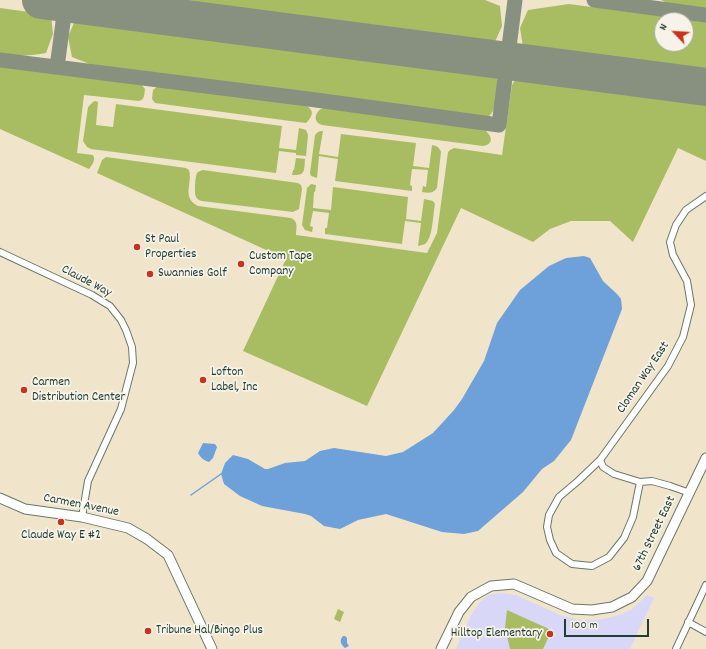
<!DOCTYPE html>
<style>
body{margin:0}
#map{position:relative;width:706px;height:649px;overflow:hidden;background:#f0e5cb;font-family:Dekko,sans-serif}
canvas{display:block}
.north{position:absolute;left:654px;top:12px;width:40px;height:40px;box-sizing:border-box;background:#f7f3e8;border:1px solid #a1aaa0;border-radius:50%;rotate:295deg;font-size:11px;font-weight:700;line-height:16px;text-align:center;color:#1f3d34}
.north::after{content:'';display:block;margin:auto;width:14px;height:18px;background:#c8321e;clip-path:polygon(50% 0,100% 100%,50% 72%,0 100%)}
.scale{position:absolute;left:564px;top:619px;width:85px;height:18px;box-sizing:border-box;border:2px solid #1f3d34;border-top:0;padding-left:5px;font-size:12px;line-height:14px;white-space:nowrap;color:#1f3d34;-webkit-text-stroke:3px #f7f3e8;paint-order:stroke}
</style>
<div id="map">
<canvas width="706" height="649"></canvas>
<div class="north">N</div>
<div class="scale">100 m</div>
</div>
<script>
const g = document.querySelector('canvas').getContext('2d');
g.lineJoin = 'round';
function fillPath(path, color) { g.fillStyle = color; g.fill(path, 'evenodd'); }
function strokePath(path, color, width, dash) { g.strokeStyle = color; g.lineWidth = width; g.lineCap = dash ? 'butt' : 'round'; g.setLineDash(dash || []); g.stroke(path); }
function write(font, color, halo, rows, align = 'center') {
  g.font = font + ' Dekko,sans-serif'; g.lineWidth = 3.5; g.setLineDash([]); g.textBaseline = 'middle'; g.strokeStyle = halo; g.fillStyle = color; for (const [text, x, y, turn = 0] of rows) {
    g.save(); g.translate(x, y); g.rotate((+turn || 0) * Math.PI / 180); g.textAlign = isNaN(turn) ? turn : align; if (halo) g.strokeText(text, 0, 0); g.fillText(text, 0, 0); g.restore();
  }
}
fillPath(new Path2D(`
 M500,593L516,595L562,616L580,620H598L616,616L631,610L647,595L654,598L630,649H456L471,615L480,602L488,595Z`), '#d8d7f8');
fillPath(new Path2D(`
 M146,0H485L500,6L502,26L494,44L492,45Z
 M661,0H706V8L667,3Z
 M569,4L706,22V73L526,50L523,47L520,28L528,10ZM662,20H686V44H662Z
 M0,8L51,15L53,34L46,53C29,56 16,57 0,54Z
 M76,18L485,71C489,72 494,74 496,77C500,83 496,109 491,114C489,117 486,117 483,118L97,67L72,57L68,37Z
 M0,66L141,84L145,89C144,95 145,99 139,101L84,95L77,153L93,155C96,160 92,165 89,169L0,129Z
 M527,76L706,100V161L678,148L633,242L610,221H571L550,229L533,242L461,208L367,406L243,351L286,259L97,173L102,160L106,157L186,168L189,170C193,184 181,197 198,206L291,218C299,222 296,228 296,235L427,253L437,233L448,152L450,150L454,148L502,155L512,85C516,77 519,78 527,76Z
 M158,86L307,106C315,111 312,117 306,123L298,122L155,103L152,99L153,90Z
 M95,101L98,102L96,125L113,127L116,104L282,126L279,148L296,150L299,128L306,130L308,135L306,156L296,155V153L279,151L276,173L91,149L87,147L83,141L88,107L93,102Z
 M323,108L480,128C490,131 497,144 483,146L322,125C312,122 315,111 323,108Z
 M321,131H323L319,154L338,157L341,134L416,143L413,166L429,168L432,145C437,146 439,147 441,152L437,188C433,194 428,193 422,192L423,186L426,187L428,170L412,169L410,185L412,186V191L335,181L338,159L319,156L317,178L311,176L310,173L315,135L318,132Z
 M296,158L305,159C304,170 306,176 292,175L293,170H294Z
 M203,170L298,183L301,185L302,189L299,209L293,212L202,201C199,200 198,200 196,197C194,193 195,177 197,173C199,171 200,171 203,170Z
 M311,184L316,185L315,192H314L313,208L331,210L333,187L408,197L406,219L421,221L424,199L433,201L435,204C433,214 433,234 427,242C425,245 421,245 418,246L421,223L405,221L402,244L325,234V228H327L329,213L313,211L310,226L313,227L312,232L305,230L302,225L307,188Z
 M338,609L344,612L340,622L334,619Z
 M507,610L549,629L550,634L543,649H510L505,628Z`), '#a8bd62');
fillPath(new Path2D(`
 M584,256L590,258L603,281L617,294L621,299L622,309L571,440L554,461L542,469L523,492L478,531L464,534L442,532L386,514L358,520L340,529L324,526L311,516L305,514L262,506L240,496L224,484L221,474L225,463L233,455L248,459L265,469H268L285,463L305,461L320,451L334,448L386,456L403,452L433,433L454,410L462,399L484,361L497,323L520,290L549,266L566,258Z
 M203,443L215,444L217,447L213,458L209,462C203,460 201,458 198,453Z
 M343,636H345L347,638V643L349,646L345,648C342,645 340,643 341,639Z`), '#6ea0d9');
strokePath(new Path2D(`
 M191,495L221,474`), '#6ea0d9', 1.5);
strokePath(new Path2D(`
 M594,0L706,15
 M0,60L316,100L499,125L515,0
 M57,67L66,0`), '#889180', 15);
strokePath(new Path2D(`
 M41,0L706,87`), '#889180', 38);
const street = new Path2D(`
 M0,252L92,295L110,306L121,320L126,330L132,347L133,363L121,409L88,481L82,517
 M600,460L603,467L614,474L640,482L652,481L670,486L690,493
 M640,482L633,517L624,538L609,557L592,566L572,564L556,553L550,540L547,527L549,515L559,497L578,481L600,460L668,366L683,337L691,305L687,281L673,255L670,242L676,225L686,210L706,196
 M688,622L706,632
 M676,649L706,585`);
const secondary = new Path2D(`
 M0,498L25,509L82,517L128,528L147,539L168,555L212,649
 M441,649L459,612L471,597L491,586L514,584L572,609L592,610L612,607L632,597L647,581L706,458`);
strokePath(street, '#687869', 8);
strokePath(secondary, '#687869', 11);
strokePath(street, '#fff', 6);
strokePath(secondary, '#fff', 9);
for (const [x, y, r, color] of [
 [137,247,4,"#c8321e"],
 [241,264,4,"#c8321e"],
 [150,274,4,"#c8321e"],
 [203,380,4,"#c8321e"],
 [24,390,4,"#c8321e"],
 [61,522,4,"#c8321e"],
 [148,631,4,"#c8321e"],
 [550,634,4,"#c8321e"]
]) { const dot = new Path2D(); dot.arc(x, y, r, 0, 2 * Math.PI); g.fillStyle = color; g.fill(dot); strokePath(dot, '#f7f3e8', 1.5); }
write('13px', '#1f3d34', '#f7f3e8', [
 ["St Paul",145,240],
 ["Properties",145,255],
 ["Custom Tape",249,257],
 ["Company",249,272],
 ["Swannies Golf",158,274],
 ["Lofton",211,373],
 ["Label, Inc",211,388],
 ["Carmen",32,383],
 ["Distribution Center",32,398],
 ["Claude Way E #2",61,536,"center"],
 ["Tribune Hal/Bingo Plus",156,631],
 ["Hilltop Elementary",542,634,"right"]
], 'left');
write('13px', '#1f3d34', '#f7f3e8', [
 ["Claude Way",86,282,28],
 ["Cloman Way East",644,378,-56],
 ["Carmen Avenue",81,506,11],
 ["67th Street East",655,534,-64]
]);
</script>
